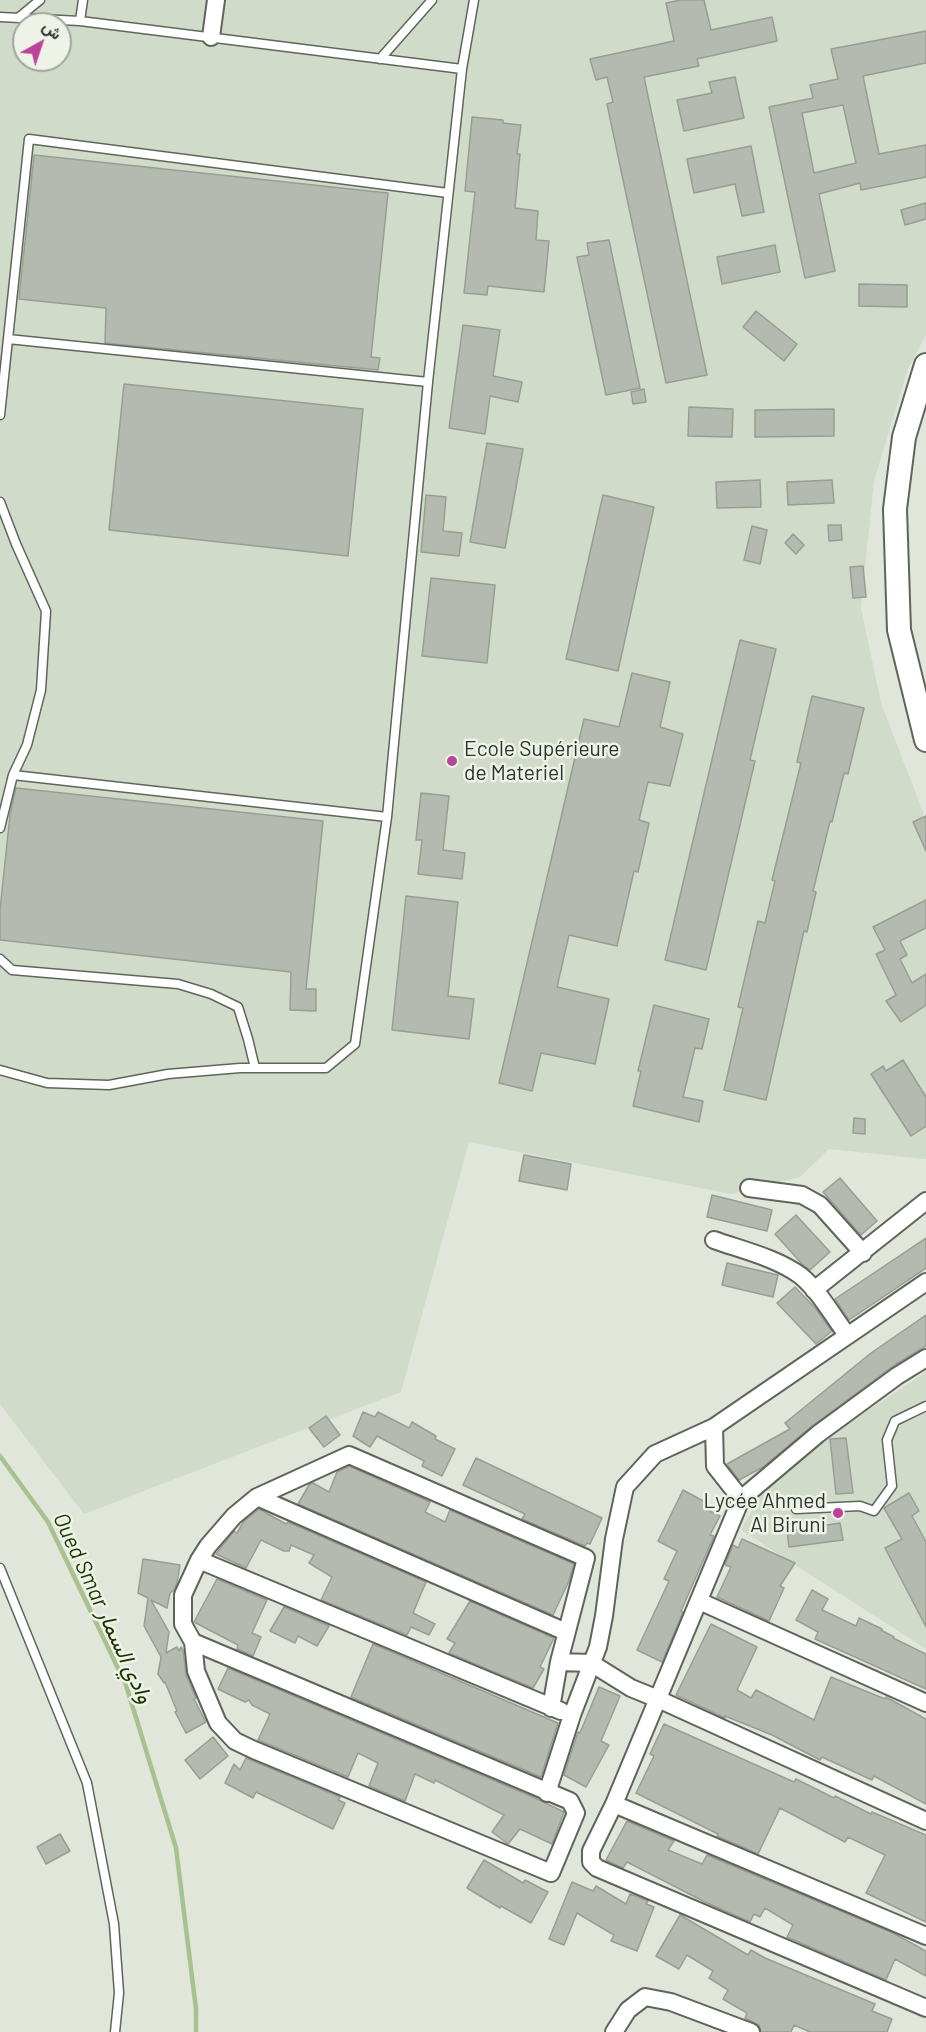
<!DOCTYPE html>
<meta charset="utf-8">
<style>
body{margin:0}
#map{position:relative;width:926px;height:2032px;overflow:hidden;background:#e0e6da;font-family:Barlow,Vazirmatn,sans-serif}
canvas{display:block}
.north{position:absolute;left:12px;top:12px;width:60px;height:60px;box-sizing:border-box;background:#edf3e7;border:2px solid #a1a69d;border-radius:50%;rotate:40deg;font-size:16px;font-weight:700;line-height:24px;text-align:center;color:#30322e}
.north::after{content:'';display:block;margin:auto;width:21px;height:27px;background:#ba449a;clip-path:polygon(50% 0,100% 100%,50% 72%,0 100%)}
</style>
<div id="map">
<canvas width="926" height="2032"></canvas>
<div class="north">ش</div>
</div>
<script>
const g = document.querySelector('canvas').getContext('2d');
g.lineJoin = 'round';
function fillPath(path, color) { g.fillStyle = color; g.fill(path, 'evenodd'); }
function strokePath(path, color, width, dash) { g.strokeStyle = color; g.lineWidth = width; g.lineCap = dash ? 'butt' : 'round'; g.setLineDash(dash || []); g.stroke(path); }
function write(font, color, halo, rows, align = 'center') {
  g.font = font + ' Barlow,Vazirmatn,sans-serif'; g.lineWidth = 5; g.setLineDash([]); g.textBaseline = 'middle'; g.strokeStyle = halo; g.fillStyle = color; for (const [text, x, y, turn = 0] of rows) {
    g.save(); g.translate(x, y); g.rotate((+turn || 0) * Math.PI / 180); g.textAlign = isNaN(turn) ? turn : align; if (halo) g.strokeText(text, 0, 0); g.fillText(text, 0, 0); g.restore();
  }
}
fillPath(new Path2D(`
 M0,0H926V335L908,369L874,481L861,608L881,703L926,820V1159L829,1149L800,1177L731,1194L469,1142L401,1392L84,1514L0,1404ZM24,24H60V60H24Z
 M926,1372V1649L741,1530L760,1496L816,1445Z`), '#d1dbc9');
strokePath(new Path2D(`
 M0,1456L48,1522L126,1685L176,1848L196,2009V2032`), '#a7c18f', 4.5);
const building = new Path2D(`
 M681,0H704L711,30L772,17L777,41L697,59L699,66L644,77L707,375L666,383L607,104L613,102L607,77L596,80L590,59L674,41L666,3Z
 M926,31V63L863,76L879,154L926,145V177L861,190L860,183L819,194L835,271L805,278L769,107L813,98L810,85L838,79L831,49ZM843,105L856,163L814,173L802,113Z
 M735,77L744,118L684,131L677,100L712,93L709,82Z
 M472,117L503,120V123L521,125L517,154H520L515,208L538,211L536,240L549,241L544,292L488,286L487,295L464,293L475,192L465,191Z
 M751,146L764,212L742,216L735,184L694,193L687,159Z
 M34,155L388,193L371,357L380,358L378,370L105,343L106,308L19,299Z
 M926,203V219L905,225L901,210Z
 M609,240L640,388L606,395L577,257L589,255L587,243Z
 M775,245L780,272L722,284L717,257Z
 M859,284L907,285V307L859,306Z
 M756,311L797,344L784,361L743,327Z
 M463,325L500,330L493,376L522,382L518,402L490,396L485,434L449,428Z
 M124,384L363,409L348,556L109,530Z
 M644,389L646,402L633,404L631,392Z
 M689,407L733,409L732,437L688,436Z
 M834,409V436L755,437V410Z
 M487,443L523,449L505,548L470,542Z
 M760,480L761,507L717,508L716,482Z
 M832,480L834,503L788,505L787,482Z
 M426,495L446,497L443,531L462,533L459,556L421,552Z
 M603,495L654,507L618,671L566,659Z
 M828,525H841L842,540L829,541Z
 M752,526L767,530L760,564L744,560Z
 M793,534L804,545L796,554L785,543Z
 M863,566L866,597L853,598L850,567Z
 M431,578L495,585L487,663L422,656Z
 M740,640L776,649L750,760L755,761L706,970L665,960Z
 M632,673L670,682L660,727L683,734L670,786L648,782L639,820L649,823L638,872L634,871L617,946L569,935L557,987L609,999L595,1064L541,1053L532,1091L499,1083L584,719L619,727Z
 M812,696L864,708L848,774L844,773L832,822L830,821L813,891L816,892L807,932L804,931L766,1100L724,1090L743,1008L738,1007L758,921L765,923L775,881L772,880L801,763L797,762Z
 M16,788L323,821L306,989H316V1011L290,1010L291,972L0,940V910L10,815Z
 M421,793L449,796L443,850L465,853L462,879L418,874L422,840H416Z
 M926,816V851L913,822Z
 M406,896L458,902L448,996L474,999L469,1039L392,1030Z
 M926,900V928L900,941L907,955L900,959L912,983L926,974V1005L901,1022L886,1001L896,995L876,954L885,950L873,927Z
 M654,1005L709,1019L702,1049L695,1048L683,1097L703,1101L699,1122L633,1106L641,1071H638Z
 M903,1060L926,1097V1126L911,1136L871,1074L883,1066L886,1071Z
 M854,1118L865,1119V1134L853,1133Z
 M524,1155L571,1164L567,1190L519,1181Z
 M840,1178L877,1221L861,1235L823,1192Z
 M712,1195L772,1210L767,1231L707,1217Z
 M796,1215L830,1252L810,1270L802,1264L775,1234Z
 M926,1238V1268L849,1320L835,1299Z
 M727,1263L778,1275L773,1297L722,1285Z
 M795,1287L816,1309L832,1331L816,1344L777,1303Z
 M926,1315V1346L896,1364L812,1426L763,1467L739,1480L727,1464L790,1429L785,1423L871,1353Z
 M363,1412L375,1417L378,1412L409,1428L412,1422L436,1436L435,1439L455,1449L442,1476L422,1466L424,1461L377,1436L370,1447L353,1436Z
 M326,1416L340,1435L324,1447L309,1428Z
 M846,1438L853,1493L836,1494L830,1439Z
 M476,1458L602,1518L590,1544L587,1543L585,1546L522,1519L525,1514L463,1485Z
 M349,1466L430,1502L425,1512L445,1522L450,1510L574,1564L569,1581L553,1615L298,1504L309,1485L313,1483L329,1492L337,1472Z
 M683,1490L709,1504L706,1509L720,1516L710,1535L714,1536L681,1611L683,1612L662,1662L637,1650L669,1581L664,1579L677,1551L658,1541Z
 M909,1493L919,1511L912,1516L926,1542V1627L885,1548L902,1539L884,1508Z
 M259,1509L286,1524L288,1522L426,1582L413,1613L435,1624L429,1635L411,1627L407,1635L321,1600L332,1577L309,1563L314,1555L291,1545L289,1551H284L261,1540L246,1568L216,1554L234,1531L237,1533L244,1521Z
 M840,1523L843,1540L789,1547L787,1531Z
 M742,1539L795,1563L780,1586L784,1588L769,1621L717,1597L731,1567L725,1565L733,1545L738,1548Z
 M143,1559L180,1565L177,1583L173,1591L170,1593L167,1608L151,1600L169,1632L166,1653L177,1647L179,1651L181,1647L183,1650L186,1675L196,1698L194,1699L206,1722L186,1733L175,1712L177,1711L165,1682L164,1683L158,1674L161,1657L144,1626L148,1598L138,1593Z
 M217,1579L267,1600L252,1633L261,1637L253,1656L237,1649L238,1645L194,1622Z
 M812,1590L828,1599L822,1610L856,1626L859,1618L882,1629L881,1630L894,1637L893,1638L926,1654V1689L815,1639L818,1632L796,1620Z
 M470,1601L554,1638L540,1667L544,1669L533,1688L449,1653L455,1643L447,1639Z
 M284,1607L329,1626L317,1646L298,1636L295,1643L270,1631Z
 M711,1624L757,1647L737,1690L751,1698L756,1690L814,1720L831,1677L885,1699L886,1697L926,1719V1804L874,1776L872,1780L822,1757L820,1760L772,1735L725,1716V1718L676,1695Z
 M373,1644L558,1723L541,1777L351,1697Z
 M228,1668L533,1797L564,1812L552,1844L520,1829L508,1844L492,1832L504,1815L435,1780L434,1783L415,1774L405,1801L369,1786L378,1763L358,1753L348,1777L258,1740L270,1714L252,1705L249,1700L245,1702L218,1689Z
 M599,1687L620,1696L601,1741L609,1745L586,1787L564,1775L578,1732L580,1733Z
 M664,1724L794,1782L796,1779L834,1798L835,1796L871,1814L872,1812L926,1835V1922L866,1893L885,1855L848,1837L845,1842L780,1808L758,1854L717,1836L718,1834L636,1793L654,1756L650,1754Z
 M213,1737L228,1756L200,1779L185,1760Z
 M246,1758L340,1797L338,1800L345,1803L333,1829L256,1792L253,1798L225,1783L234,1764L240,1770Z
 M627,1821L674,1841L668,1850L702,1864L707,1855L893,1933L926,1951V1976L895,1959L886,1980L787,1937L793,1925L765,1908L760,1917L754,1914L750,1922L705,1902L627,1862L623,1868L606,1860Z
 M60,1834L70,1851L46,1864L37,1847Z
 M484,1860L523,1883L525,1880L548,1892L531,1923L501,1906L500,1908L467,1888Z
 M572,1882L593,1891L596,1886L626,1904L630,1894L648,1901L646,1904L654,1907L637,1951L611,1941L614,1935L577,1913L564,1945L549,1939Z
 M680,1915L748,1955L751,1950L765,1958L875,2004L872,2011L892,2019L887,2032H810L794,2025L791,2032H761L759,2025L745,2018L747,2013L723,1999L728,1990L709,1978L713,1971L687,1955L679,1969L656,1956Z`);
fillPath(building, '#b4baaf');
strokePath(building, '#989e93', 1.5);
const lane = new Path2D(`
 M0,17L80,21L462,69
 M18,18L40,0
 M80,21L83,0
 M380,59L432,0
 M8,339L428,382
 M0,415L29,139L448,193
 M0,502L16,544L46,611L41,690L27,745L13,775L0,828
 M13,775L387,817
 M0,959L12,970L178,984L211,994L238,1007L248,1039L255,1068
 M0,1070L47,1083L109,1085L168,1074L240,1068H326L355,1044L387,817L428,382L462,69L474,0
 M796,1509L860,1506L874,1511L892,1486L887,1440L895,1421L926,1406
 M0,1568L87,1783L114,1924L119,1993L115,2032`);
const street = new Path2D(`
 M211,37L216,0
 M749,1188L802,1195L820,1205L863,1253
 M714,1240C742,1250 777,1258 801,1276C819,1291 833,1316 847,1335
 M814,1290L926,1201
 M926,1358L897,1376L818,1434L741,1499L614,1804L591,1851V1862L597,1868L926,2008
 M257,1497L566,1632
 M741,1499L715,1466L714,1427L926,1282
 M199,1560L561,1711
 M699,1601L926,1703
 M193,1642L570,1801L576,1813L551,1873L254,1750L235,1741L218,1723L196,1671L193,1642L183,1624V1595L199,1560L208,1546L234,1516L257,1497L349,1455L586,1558L559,1662L551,1708
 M559,1662L591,1663L631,1688L658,1699L926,1821
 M547,1793L572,1715L598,1647L604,1616L614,1539L625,1487L655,1454L714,1427
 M614,1804L926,1936
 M614,2032L628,2010L645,1997L671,2002L751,2032`);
const secondary = new Path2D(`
 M926,365L904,437L895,509L899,630L926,740`);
strokePath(lane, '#60655c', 11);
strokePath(street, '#60655c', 20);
strokePath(secondary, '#60655c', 26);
strokePath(lane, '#fff', 8);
strokePath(street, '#fff', 16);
strokePath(secondary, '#fff', 22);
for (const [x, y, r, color] of [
 [452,761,6,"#ba449a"],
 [838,1513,6,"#ba449a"]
]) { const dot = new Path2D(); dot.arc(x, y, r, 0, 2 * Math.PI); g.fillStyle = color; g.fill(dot); strokePath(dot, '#edf3e7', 2); }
write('21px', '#30322e', '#edf3e7', [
 ["Ecole Supérieure",464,749],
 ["de Materiel",464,773],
 ["Lycée Ahmed",826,1501,"right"],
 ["Al Biruni",826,1525,"right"]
], 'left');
write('italic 22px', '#1e3400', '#edf3e7', [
 ["Oued Smar وادي السمار",103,1608,65]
]);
</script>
